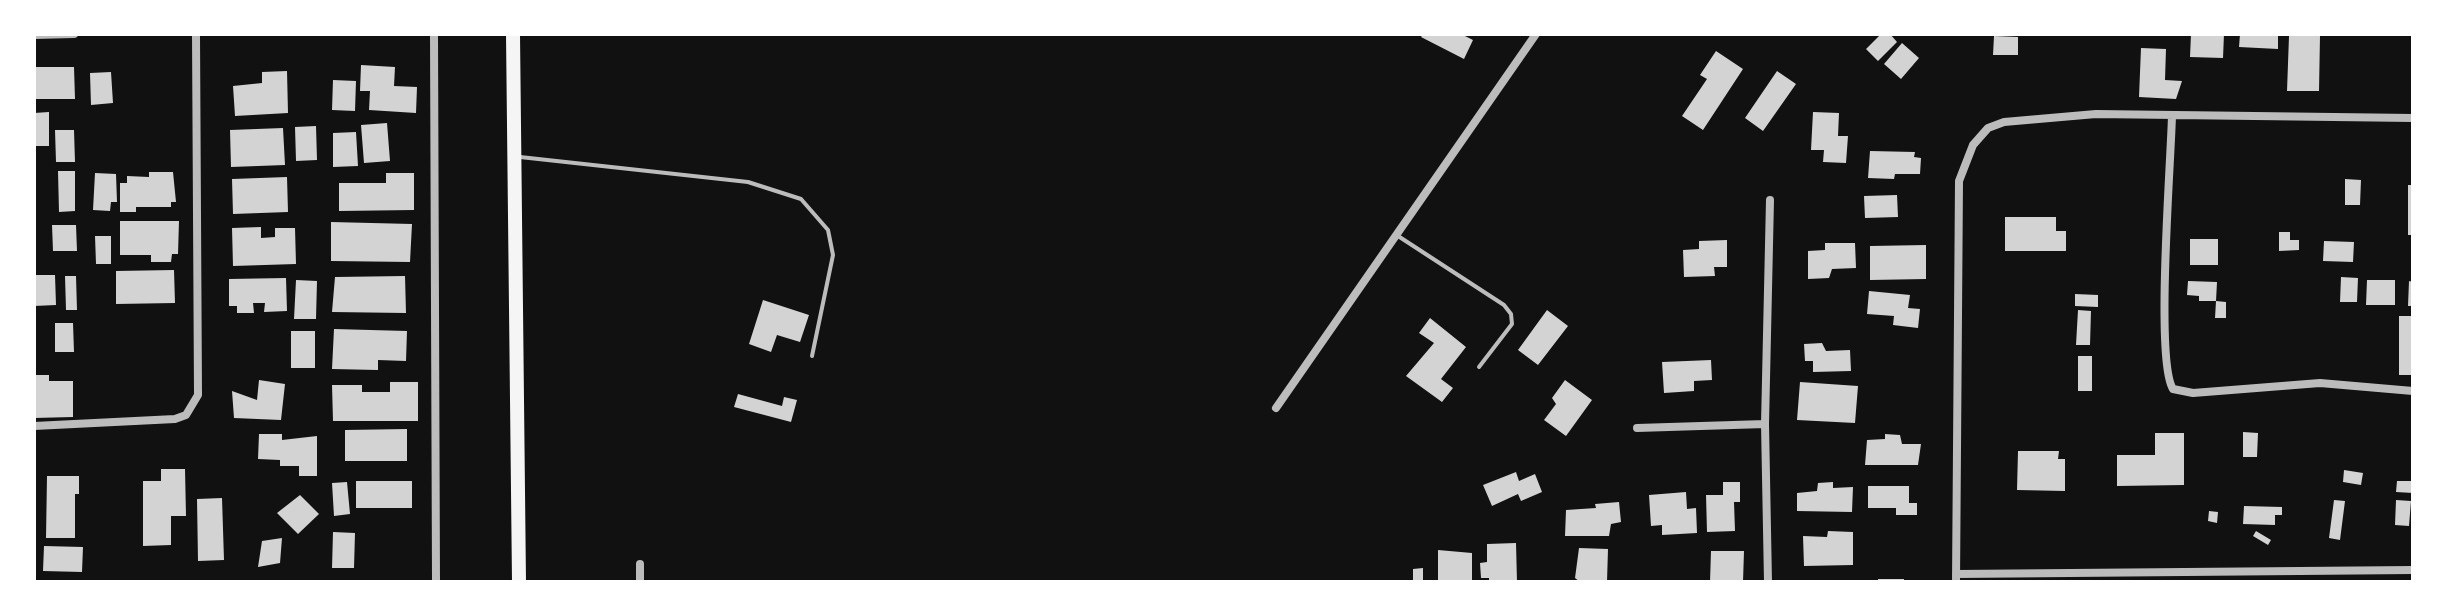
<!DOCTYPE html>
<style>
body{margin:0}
#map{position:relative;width:2447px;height:616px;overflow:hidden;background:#111;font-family:"Source Sans 3",sans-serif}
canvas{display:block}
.frame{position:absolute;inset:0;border:36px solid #fff;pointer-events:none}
</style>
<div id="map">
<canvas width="2447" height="616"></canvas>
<div class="frame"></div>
</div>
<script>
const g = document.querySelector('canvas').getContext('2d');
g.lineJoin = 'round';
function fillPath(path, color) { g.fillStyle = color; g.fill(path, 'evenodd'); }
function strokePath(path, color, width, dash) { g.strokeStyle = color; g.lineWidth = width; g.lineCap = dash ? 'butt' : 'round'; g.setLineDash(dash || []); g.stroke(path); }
fillPath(new Path2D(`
 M1423,34H1461L1473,40L1464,59L1421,37Z
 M1881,34H1890L1897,42L1878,61L1866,49Z
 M2191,34H2224L2223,58L2190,57Z
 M2240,34H2278V49L2239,47Z
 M1994,36L2018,37V55H1993Z
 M2289,36H2320L2319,91H2287Z
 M1902,43L1919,58L1901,79L1884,64Z
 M2141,48L2166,49L2165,80L2182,81L2176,99L2139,97Z
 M1716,51L1743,69L1703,130L1682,116L1707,79L1700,75Z
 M361,65L395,67L394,86L417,87L416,113L369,110L370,91H360Z
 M34,67H74L75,99H34Z
 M287,71L288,113L235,116L233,86L262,83V72Z
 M1777,71L1796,84L1763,131L1745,118Z
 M111,72L113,103L91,105L90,73Z
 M333,80L356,81L355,111L332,110Z
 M49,112V146H34V113Z
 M1813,112L1839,113L1838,136H1848L1846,163L1823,162L1824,150H1811Z
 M387,123L390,161L364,163L361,125Z
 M316,126L317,160L296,161L295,127Z
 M283,128L285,165L231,167L230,130Z
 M55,130H74L75,162H56Z
 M356,132L358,166L333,167V133Z
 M1870,151L1915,152L1914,157L1921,158L1920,174H1895L1894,179L1868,178Z
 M58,171H75V211L59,212Z
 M149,172H173L176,202H171V207H136V212H120V183H127V176L149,177Z
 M95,173L116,174L117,202H111L110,211L93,210Z
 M386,173H414V210L339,211V183H386Z
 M287,177L288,212L233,214L232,179Z
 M2345,179L2361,180L2360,205H2345Z
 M2408,185H2413V235H2408Z
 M1897,195L1898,217L1865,218L1864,196Z
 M2005,217H2056V231H2066V251H2005Z
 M120,221H179L178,254H172L171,262H151V255H120Z
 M331,222L412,224L410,262L331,261Z
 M52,225H76L77,251H53Z
 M261,227V238L275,237V228H295L296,264L233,266L232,228Z
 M2279,232H2290V240H2299V250L2279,251Z
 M95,236H111V264H96Z
 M2190,239H2218V265H2190Z
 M1727,240V267H1714L1715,276L1684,277L1683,250L1699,249V241Z
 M2324,241L2354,242L2353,262L2323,261Z
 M1825,243H1855L1856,268L1832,269L1829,278L1808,279V251L1825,250Z
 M1926,245V279L1870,280V246Z
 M174,270L175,303L116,304V271Z
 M34,275H55L56,305L34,306Z
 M65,276H76L77,310H66Z
 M405,276L406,313L332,312L335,277Z
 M2341,277L2358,278L2357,302H2340Z
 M286,278L287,311L264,312L265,303H253L254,313H237V306H229V279Z
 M296,280L317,281L316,319H294Z
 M2367,280H2395V305H2366Z
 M2188,281L2217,282L2216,301L2226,302V318H2215L2216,301H2199V296L2187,295Z
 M2409,281L2413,282V306H2408Z
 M1869,291L1910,295L1908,308L1920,309L1918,328L1893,325L1894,316L1867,314Z
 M2075,294L2098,295V307L2075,306Z
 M763,300L809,315L800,342L777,335L771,352L749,344Z
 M1547,310L1568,326L1538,365L1518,350Z
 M2078,310L2091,311L2090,345H2076Z
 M2399,316H2413V375H2399Z
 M1430,318L1466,347L1441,379L1453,388L1442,402L1406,376L1434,343L1419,333Z
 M55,323H73L74,352H55Z
 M334,329L407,331L406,361L378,360V370L332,369Z
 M291,331H315V368H291Z
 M1822,343L1826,351L1850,350L1851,371L1813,372V361H1805L1804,344Z
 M2078,356H2092V391H2078Z
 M1711,360L1712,380L1694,381V391L1664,393L1662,362Z
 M34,375H49V381H73V417L34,418Z
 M259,380L285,384L281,420L234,418L232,391L257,400Z
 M1565,380L1592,400L1566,436L1544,420L1556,404L1552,398Z
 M390,382H418V421H333L332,385H362V392H390Z
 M1800,382L1858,386L1855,423L1797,420Z
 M738,394L782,406L784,397L797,400L791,422L734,407Z
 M407,429V461H345V430Z
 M2243,432L2258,433L2257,457H2243Z
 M2155,433H2184V485L2117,486V455H2155Z
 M259,434H282V440L317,436V476H299V466H280V460L258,459Z
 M1885,434L1900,435L1902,444H1921L1918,465H1865L1867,440L1885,439Z
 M2018,451H2059L2058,459H2065V491L2017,490Z
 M161,469H185L186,516H171V545L143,546V481H161Z
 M2344,470L2363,473L2361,485L2343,482Z
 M1516,472L1519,481L1535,474L1542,492L1521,501L1518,494L1492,506L1483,485Z
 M47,476H79V494H75V538H46Z
 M356,481H412V508H356Z
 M2397,481H2413V493L2396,492Z
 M347,482L350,514L334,516L332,483Z
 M1723,482H1740V502H1734L1735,531L1707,532L1706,495H1723Z
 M1833,482V488L1853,487L1852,512L1797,511V493L1817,491L1818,483Z
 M1868,486H1909V503H1917V515H1896V508H1868Z
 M1686,492L1687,509L1696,508L1697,533L1662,535V525L1651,526L1649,495Z
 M300,495L319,514L298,534L277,513Z
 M222,498L224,560L198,561L197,499Z
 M2334,500L2345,501L2340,540L2329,538Z
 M2396,500L2411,501L2409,526L2395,525Z
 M1619,502L1621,522L1611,524L1609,536H1565L1566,510L1596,508L1595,504Z
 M2244,506L2282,507V515H2275V525L2243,524Z
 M2209,511L2218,512L2217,523L2208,521Z
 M1828,531L1853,532V565L1804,566L1803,536L1827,537Z
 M2256,531L2271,540L2268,545L2253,536Z
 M333,532L355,533L354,568H332Z
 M282,538L280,563L258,567L262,541Z
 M1516,543L1517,582H1489V578H1481L1480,563L1487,562V544Z
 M44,546L83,547L82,572L43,571Z
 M1579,548L1608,549L1607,582H1580L1575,578Z
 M1438,550L1472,553V582H1438Z
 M1711,551H1744L1743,582H1710Z
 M1423,568V582H1413V569Z
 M1878,579H1904V582H1878Z`), '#d3d3d3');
strokePath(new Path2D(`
 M520,157L748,182L801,199L828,230L833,255L812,356
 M1398,236L1504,305L1511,314L1512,324L1479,367`), '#bcbcbc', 4);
strokePath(new Path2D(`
 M434,34L436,582
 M34,35L74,34
 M2172,115C2171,162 2155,361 2173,389L2193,393L2320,383L2413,391
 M1276,408L1536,34
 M34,426L175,419L186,415L198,395L196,34
 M1637,428L1765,424
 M640,564V582
 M1956,574L2413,570
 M1768,582L1765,424L1770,200
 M1956,582L1959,181L1973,145L1988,128L2004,122L2096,114L2413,118`), '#bcbcbc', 8);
strokePath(new Path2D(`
 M513,34L519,582`), '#f5f5f5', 14);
</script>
